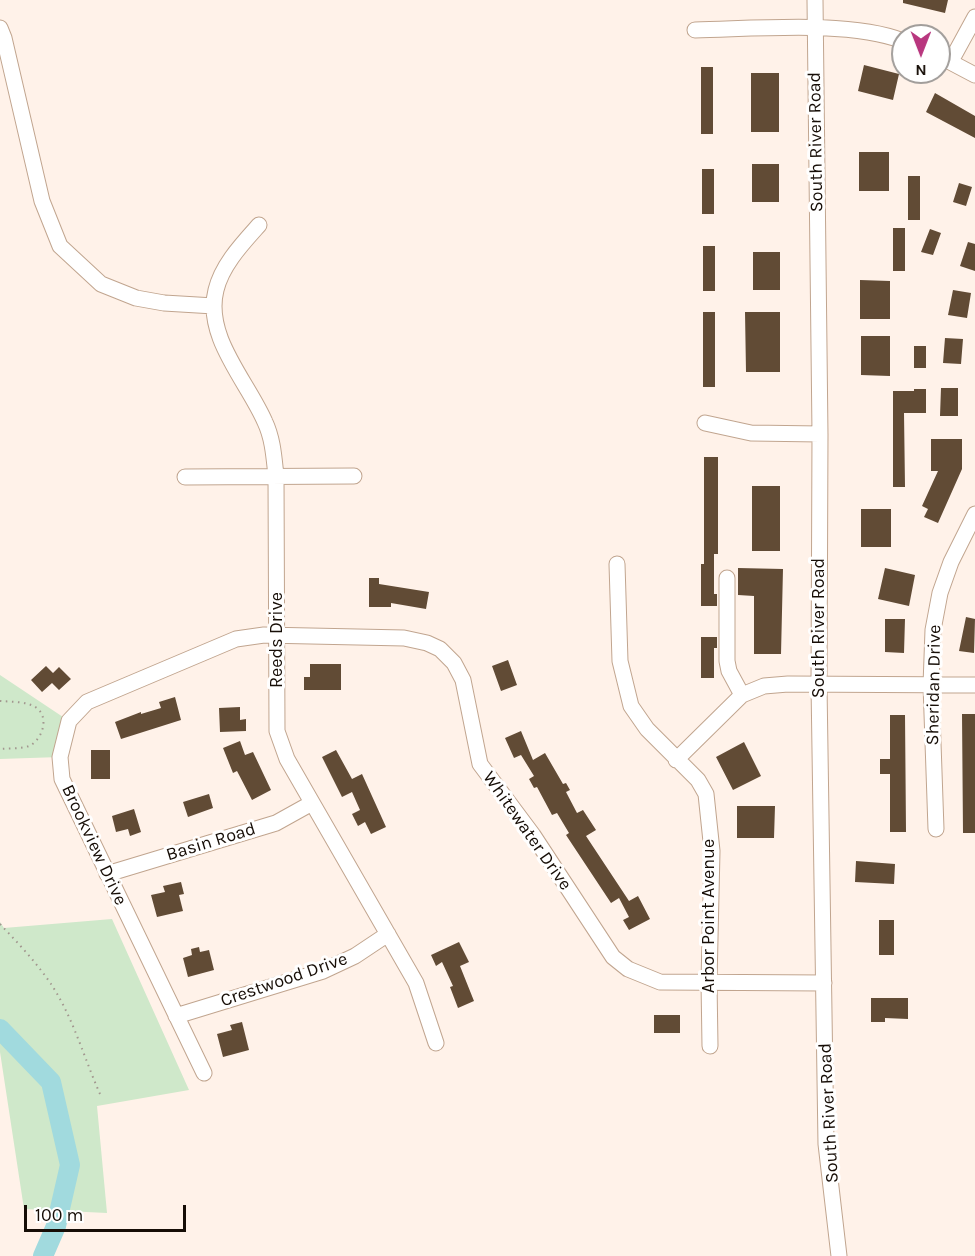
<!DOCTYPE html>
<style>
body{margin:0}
#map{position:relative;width:975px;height:1256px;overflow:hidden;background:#fff2e9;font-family:Karla,sans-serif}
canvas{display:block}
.north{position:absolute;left:891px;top:24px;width:60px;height:60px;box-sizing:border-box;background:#fff;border:2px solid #a29e9b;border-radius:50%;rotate:180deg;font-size:16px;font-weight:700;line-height:24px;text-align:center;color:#160d06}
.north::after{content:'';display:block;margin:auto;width:21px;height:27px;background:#b8367e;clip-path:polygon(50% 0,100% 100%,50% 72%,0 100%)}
.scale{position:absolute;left:24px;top:1205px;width:162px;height:27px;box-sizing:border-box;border:3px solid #160d06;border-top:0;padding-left:8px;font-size:18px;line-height:21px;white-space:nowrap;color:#160d06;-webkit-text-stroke:4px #fff;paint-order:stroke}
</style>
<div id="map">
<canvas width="975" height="1256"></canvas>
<div class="north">N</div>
<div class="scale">100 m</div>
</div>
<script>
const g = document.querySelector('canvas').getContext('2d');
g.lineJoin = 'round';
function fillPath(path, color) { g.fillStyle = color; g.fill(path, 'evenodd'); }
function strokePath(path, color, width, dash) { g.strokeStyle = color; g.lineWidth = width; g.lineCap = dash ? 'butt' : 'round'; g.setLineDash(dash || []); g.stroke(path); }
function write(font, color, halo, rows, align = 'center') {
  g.font = font + ' Karla,sans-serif'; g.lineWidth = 6; g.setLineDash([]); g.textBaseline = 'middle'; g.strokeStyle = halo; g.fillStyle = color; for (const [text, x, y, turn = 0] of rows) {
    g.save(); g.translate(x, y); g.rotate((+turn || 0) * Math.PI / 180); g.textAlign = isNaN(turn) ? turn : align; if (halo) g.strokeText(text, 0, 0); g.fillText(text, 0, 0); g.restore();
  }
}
fillPath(new Path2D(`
 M0,675L69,721L60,757L0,759Z
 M112,919L189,1090L97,1106L107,1213L24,1209L0,1052V922L4,928Z`), '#cfe8ca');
strokePath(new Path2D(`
 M0,1029L51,1082L70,1165L56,1226L43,1256`), '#a1dade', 20);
fillPath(new Path2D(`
 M903,0H948L945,13L903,3Z
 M864,65L899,74L893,100L858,91Z
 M701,67H713V134H701Z
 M751,73H779V132H751Z
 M935,93L975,116V138L926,112Z
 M859,152H889V191H859Z
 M752,164H779V202H752Z
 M702,169H714V214H702Z
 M908,176H920V220H908Z
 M959,183L972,187L966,206L953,202Z
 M893,228H905V271H893Z
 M930,229L941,233L933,255L921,252Z
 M968,242L975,244V271L960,266Z
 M703,246H715V291H703Z
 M753,252H780V290H753Z
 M860,280L890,281V319H860Z
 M953,290L971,293L967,318L948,315Z
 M703,312H715V387H703Z
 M745,312H780V372H746Z
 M861,336H890V376L861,375Z
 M945,338L963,339L961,364L943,363Z
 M914,346H926V368H914Z
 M941,388H958V416H940Z
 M914,389H926V413H904L905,487H893V391H914Z
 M931,439H962V469L938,523L924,517L928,509L922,506L938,471H931Z
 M704,457H718V554H714V594H717V606H701V564H704Z
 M752,486H780V551H752Z
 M861,509H891V547H861Z
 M738,568L783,569L781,654H754V596L738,595Z
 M885,568L915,575L909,606L878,599Z
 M369,578H379V584L429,592L426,609L391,603V607H369Z
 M966,617L975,619L974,653L959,651Z
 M885,619H905L904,653L885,652Z
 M701,637H717V648H714V678H701Z
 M508,660L517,685L501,691L492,666Z
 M310,664H341V690H304V677H310Z
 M46,666L53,673L59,667L71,679L59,690L52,683L42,692L31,680Z
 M175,697L181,720L121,739L115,722L141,712V714L161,708L159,702Z
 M240,707V720L246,719V731L220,732L219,708Z
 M962,714H975V833H963Z
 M890,715H905L906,832H890V774H880V759H890Z
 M521,731L533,760L545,753L563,784L566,783L570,790L566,792L577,813L583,810L596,830L586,836L629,901L638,896L650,919L629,930L623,920L629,917L619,898L611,903L566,835L569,833L557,813L552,815L537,787L534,788L529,779L534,776L521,755L514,758L505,738Z
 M240,741L245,755L253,752L271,790L252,800L237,771L233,773L223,748Z
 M744,742L761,776L733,790L716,757Z
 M91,750H110V779H91Z
 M336,750L352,779L362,774L386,827L371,834L365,822L358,826L352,814L360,810L352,792L342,797L322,757Z
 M209,794L213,808L188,817L183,802Z
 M737,806H775L774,838H737Z
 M134,809L141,832L130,836L128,829L116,832L112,816Z
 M856,861L895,864L894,884L855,882Z
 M181,882L184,894L179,895L183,911L157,917L151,895L165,892L163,886Z
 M879,920H894V955H879Z
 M459,942L469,962L460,966L474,1001L458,1008L450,987L453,986L442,962L436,966L431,955Z
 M199,947L200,952L209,950L214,970L188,977L183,958L192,955L191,949Z
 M871,998H908V1019L885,1018V1022H871Z
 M654,1015H680V1033H654Z
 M242,1022L249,1050L223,1057L217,1034L232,1030L230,1025Z`), '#614b35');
const minor = new Path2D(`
 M815,0L820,434L819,685L826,1144L839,1256
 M0,28L4,38L42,201L60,246L101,284L136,298L164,303L214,306
 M695,30C754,29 850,20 903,41
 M939,56L975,75
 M951,61L975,17
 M259,225C242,244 222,265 216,290C204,337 248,382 265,422C273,439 274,458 276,476L277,731L287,759L416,983L436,1043
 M705,423L751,433L820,434
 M185,477L354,476
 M617,564L620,661L631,706L647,729L698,780L706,794L712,851L709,982L710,1046
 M727,578V661L729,671L742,695
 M676,760L742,695L764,686L788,684L975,685
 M936,829L931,685L933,630L940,593L951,562L975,514
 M107,874L276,823L312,803
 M176,1016L323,971L355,956L388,934
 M204,1073L62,779L60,757L69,721L87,702L236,639L264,635L404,638L427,643L440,649L454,663L463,680L480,764L533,835L613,957L628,969L660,982L824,983`);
strokePath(minor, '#c1a58f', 17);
strokePath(new Path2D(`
 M0,701C11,702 29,701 38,709C49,719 42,740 29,746C21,749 9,748 0,749
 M0,924C18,943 36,962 51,984C73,1017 84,1058 100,1094`), '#a2978f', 2, [1.5, 4.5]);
strokePath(minor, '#fff', 15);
write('18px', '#160d06', '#fff', [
 ["South River Road",816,142,-91],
 ["South River Road",819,628,-90],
 ["Reeds Drive",277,640,-90],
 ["Sheridan Drive",934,685,-89],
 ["Whitewater Drive",527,831,55],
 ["Basin Road",211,842,-17],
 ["Brookview Drive",94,845,65],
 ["Arbor Point Avenue",709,916,-90],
 ["Crestwood Drive",284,980,-19],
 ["South River Road",829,1113,-93]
]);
</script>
